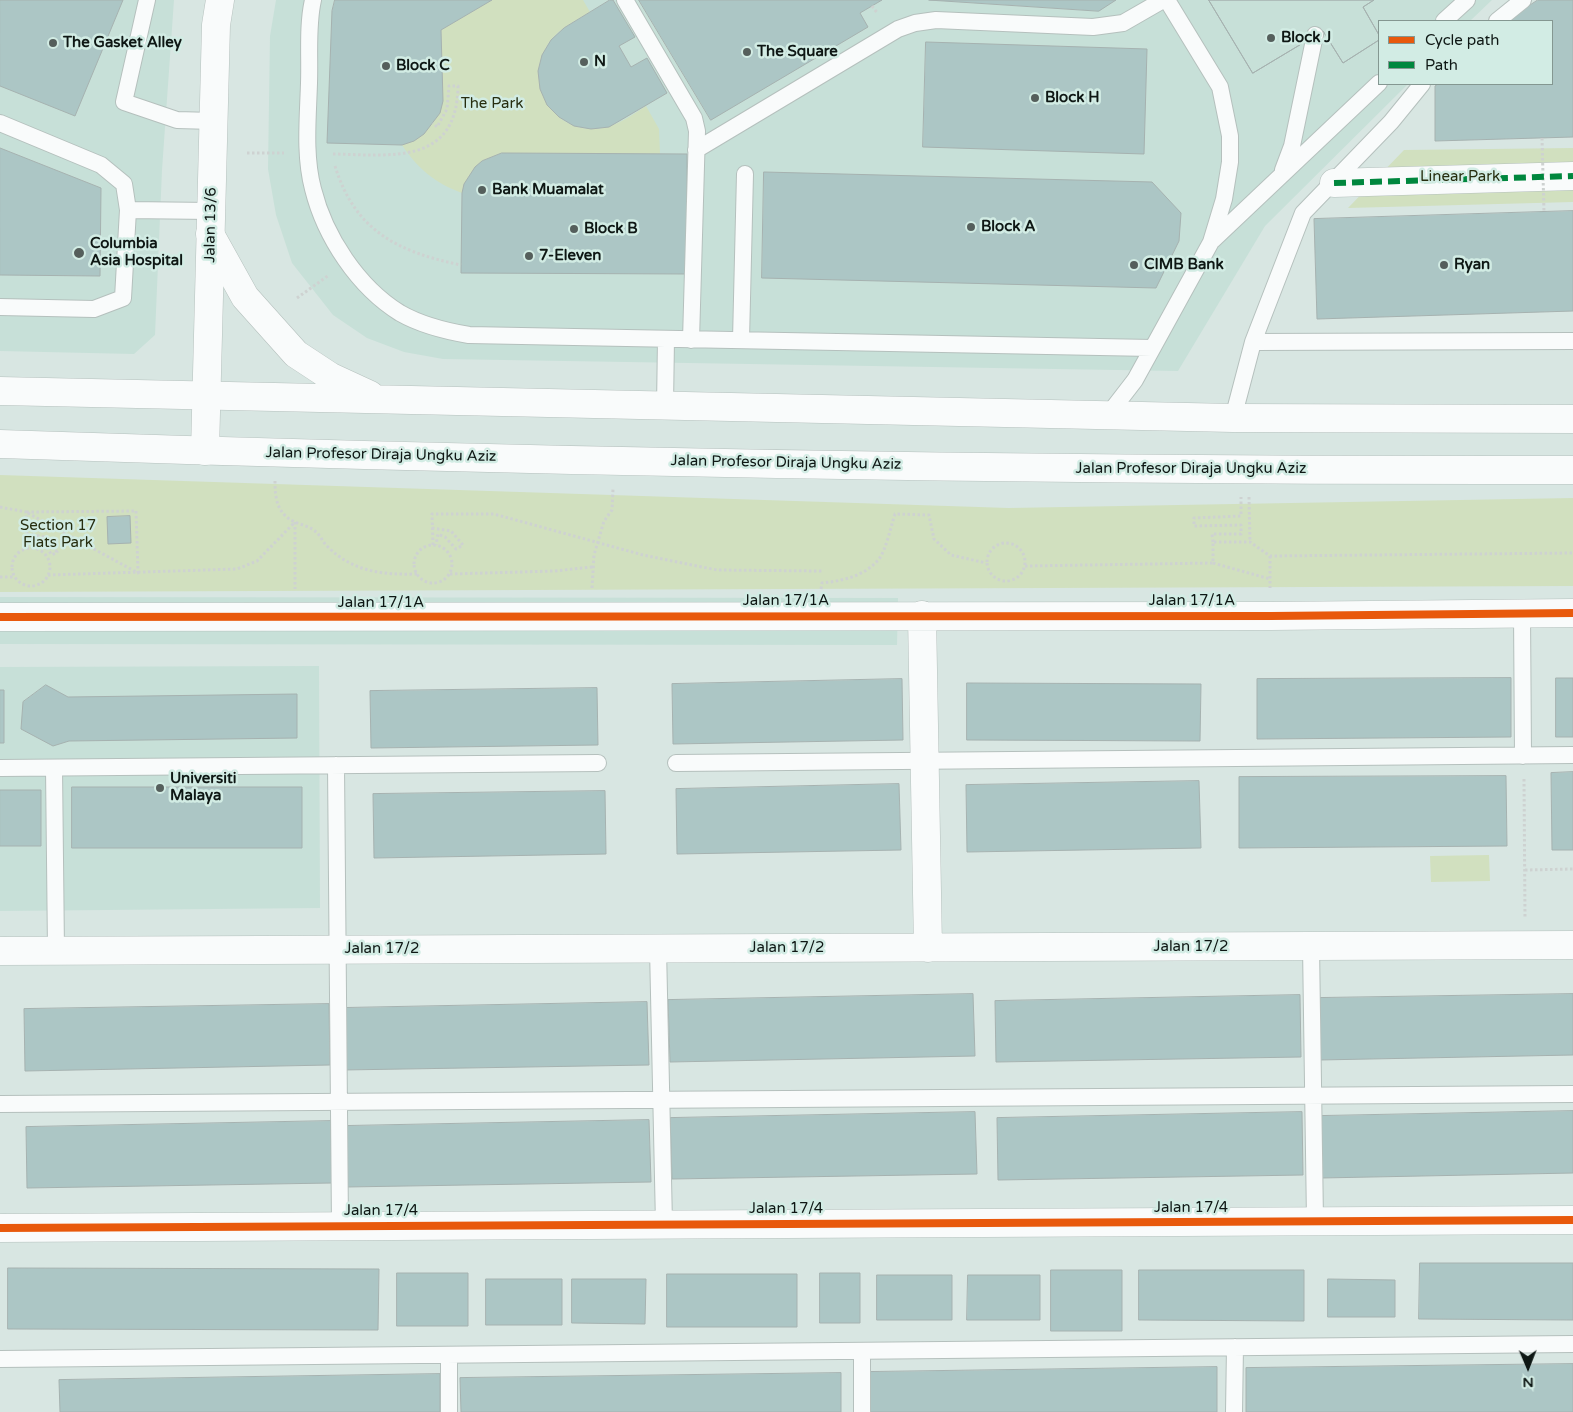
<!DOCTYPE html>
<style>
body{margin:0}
#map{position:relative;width:1573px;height:1412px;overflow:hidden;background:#d8e6e2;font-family:"Varela Round",sans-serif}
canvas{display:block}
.legend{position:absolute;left:1378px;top:20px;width:175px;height:65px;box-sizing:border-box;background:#d2ece4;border:1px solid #849791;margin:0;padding:6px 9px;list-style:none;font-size:15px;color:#0e1714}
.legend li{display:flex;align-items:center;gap:10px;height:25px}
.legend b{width:25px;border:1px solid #849791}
.north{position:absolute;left:1503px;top:1342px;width:50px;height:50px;-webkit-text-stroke:4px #d2ece4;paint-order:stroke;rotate:179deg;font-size:14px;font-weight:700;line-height:20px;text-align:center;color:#0e1714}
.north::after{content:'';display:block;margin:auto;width:18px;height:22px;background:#0e1714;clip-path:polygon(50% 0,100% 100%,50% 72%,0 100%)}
</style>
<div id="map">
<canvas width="1573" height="1412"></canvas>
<ul class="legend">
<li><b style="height:6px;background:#e8590c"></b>Cycle path</li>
<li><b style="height:6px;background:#00873e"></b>Path</li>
</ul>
<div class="north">N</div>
</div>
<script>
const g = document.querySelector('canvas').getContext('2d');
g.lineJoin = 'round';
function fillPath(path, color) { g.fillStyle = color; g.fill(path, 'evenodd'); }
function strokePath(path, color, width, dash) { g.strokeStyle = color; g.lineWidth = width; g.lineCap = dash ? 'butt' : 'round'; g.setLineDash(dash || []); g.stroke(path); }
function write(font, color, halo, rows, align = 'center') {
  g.font = font + ' "Varela Round",sans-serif'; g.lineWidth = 5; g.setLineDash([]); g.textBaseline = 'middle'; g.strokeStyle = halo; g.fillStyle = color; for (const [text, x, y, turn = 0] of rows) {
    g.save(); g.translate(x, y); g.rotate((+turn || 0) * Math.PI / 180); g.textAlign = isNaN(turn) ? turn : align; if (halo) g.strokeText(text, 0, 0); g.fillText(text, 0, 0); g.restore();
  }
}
fillPath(new Path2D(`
 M0,0H174L162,170L155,335L134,354L0,351Z
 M276,0H1492L1470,21H1379V84H1408L1265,226L1178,371L443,359L404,352L367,338L333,315L292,263L276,215L268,169L270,36Z
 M0,597L898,598L897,645L0,644Z
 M319,666L320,908L0,911V667Z`), '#c7e0d8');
fillPath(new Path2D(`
 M492,0H583L590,12C577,20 560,28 550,41C525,76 546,126 590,129C612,130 629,117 646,106L659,129L660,154L502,153C480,161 468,170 462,193C435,183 418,169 402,145C423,138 437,123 443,101L441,30Z
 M1573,148V202L1348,208L1404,150Z
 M0,475L1009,508L1573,498V586L0,592Z
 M1489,855L1490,881L1431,882L1430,856Z`), '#d1e0bf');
const building = new Path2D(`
 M0,0H123L75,116L0,86Z
 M335,0H492L441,30L443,101L440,113L424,134L414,141L402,145L327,143L332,11Z
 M610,0H613L635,37L619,46L631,67L647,58L667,93L609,127L591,129L574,126L559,117L547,105L540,89L538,71L542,55L551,40L564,28Z
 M639,0H882L860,13L868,27L711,120Z
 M929,0H1116L1099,11Z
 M1209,0H1374L1363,7L1379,35V40L1343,63L1323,31L1253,73Z
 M1209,0H1374L1363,7L1379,35V40L1343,63L1323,31L1253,73Z
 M1538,0H1573V137L1435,141V86L1438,84H1552V21H1506Z
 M926,42L1147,49L1144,154L923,147Z
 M0,148L101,188L100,276L0,275Z
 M502,153L687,154V274L461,273L462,193L464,184L475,167L482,161Z
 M764,172L1152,182L1181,213L1179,241L1156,288L762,278Z
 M1573,211V311L1317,319L1314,219Z
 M130,516L131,543L108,544L107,517Z
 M1511,678V737L1257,739V679Z
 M1556,678H1573V737H1556Z
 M902,679L903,740L673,744L672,684Z
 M967,683L1201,684L1200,741L967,740Z
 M46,685L68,697L297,694V738L69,741L53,746L21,729L23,702Z
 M597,688L598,745L371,748L370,691Z
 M0,690H4V743H0Z
 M1573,772V850H1552L1551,773Z
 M1506,776L1507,846L1239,848V777Z
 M1199,781L1201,848L967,852L966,785Z
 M899,784L901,850L677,854L676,789Z
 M72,787H302V848H72Z
 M0,790H41V846H0Z
 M605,791L606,854L374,858L373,794Z
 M973,994L975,1056L670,1062L668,1000Z
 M1573,994V1055L1319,1060L1318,998Z
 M1300,995L1301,1057L996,1062L995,1001Z
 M647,1002L649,1065L343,1070L342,1008Z
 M329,1004L330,1065L25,1071L24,1009Z
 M1573,1111V1173L1321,1178L1320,1116Z
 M975,1112L977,1174L672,1179L670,1118Z
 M1302,1112L1303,1175L998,1180L997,1118Z
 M649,1120L651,1182L346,1187L344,1126Z
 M331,1121L332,1183L27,1188L26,1127Z
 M1420,1263H1573V1320L1419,1319Z
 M8,1268L379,1269L378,1330L8,1329Z
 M1051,1270H1122V1331H1051Z
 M1139,1270H1304V1321L1139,1320Z
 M397,1273H468V1326H397Z
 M820,1273H860V1323H820Z
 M667,1274H797V1327H667Z
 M877,1275H952V1320H877Z
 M968,1275H1040V1320H967Z
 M486,1279H562V1325H486Z
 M572,1279H646L645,1324L572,1323Z
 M1328,1279L1395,1280V1317H1328Z
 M1573,1364V1412H1246V1368Z
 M1217,1367V1412H867V1372Z
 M841,1373V1412H461L460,1378Z
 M440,1374V1412H60L59,1380Z`);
fillPath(building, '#acc6c5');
strokePath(building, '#a6b2b0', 1);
const lane = new Path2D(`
 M147,0L124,102L177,120L213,121
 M313,0C307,26 310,56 309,83C308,118 304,155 313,189C325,237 358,287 400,313C421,325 445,331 469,335L1152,348
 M625,0L694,118L697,131L691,340
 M1444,21L1467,0
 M1497,21L1523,0
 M0,123L101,165L124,184L128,210L123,298L94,309L0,307
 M696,150L898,29L915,23L936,20L1093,27L1123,23L1163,0
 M1283,170L1292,146L1315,35
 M128,210L211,211
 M1213,240L1379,83
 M741,340L745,174
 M1253,342L1303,213L1391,122L1422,84
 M665,406L666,339
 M1108,415L1135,380L1211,242L1224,199L1230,162V136L1220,87L1167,0
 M1233,418L1253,342L1573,341
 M1522,613L1523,756
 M676,763L1573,755
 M336,765L340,1225
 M0,768L598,763
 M54,768L56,951
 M1311,946L1315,1221
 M658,948L664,1224
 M0,1104L1573,1094
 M0,1359L1573,1344
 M449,1412V1355
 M862,1412V1351
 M1234,1412L1235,1347`);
const street = new Path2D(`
 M1334,183L1573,176
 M205,451L216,25L220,0
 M922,615L928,948
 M0,617L1271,616L1573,613
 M0,951L1573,945
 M0,1228L1573,1220`);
const primary = new Path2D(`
 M210,234L245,297L296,354L331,377L370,395
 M0,391L1233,418L1573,419
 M0,444C524,462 1049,471 1573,470`);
strokePath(lane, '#b5c0bd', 18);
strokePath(street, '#b5c0bd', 29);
strokePath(primary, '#b5c0bd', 29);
strokePath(new Path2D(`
 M872,6L878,14
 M247,153H284
 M333,154C391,155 457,166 458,86H449L447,109L437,127L433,123
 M335,166C355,231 398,252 461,265
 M297,298L329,275
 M275,481C275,499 277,514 295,522C302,525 311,527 316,532C321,536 323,543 328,547C353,572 384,575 417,574
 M1249,497L1250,542
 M0,507L26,512L27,549
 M136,511L138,573L26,512Z
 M295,522V589
 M432,528L451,531L463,545L456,549L445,537L438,534L436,545
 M27,534L45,537L57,552L52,555L45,546L33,540L32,548
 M1213,542L1212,534H1241V525L1194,526V518L1241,516V497
 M987 562a19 19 0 1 1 38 0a19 19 0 1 1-38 0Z
 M433,545L432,514H494L643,555L717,570L822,571
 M414 564a19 19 0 1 1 38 0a19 19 0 1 1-38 0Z
 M12 567a19 19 0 1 1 38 0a19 19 0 1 1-38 0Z
 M1270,556V588
 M1213,563L1270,579
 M1025,566L1213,563V542H1250L1270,556L1573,553
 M450,574L554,571L593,567
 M48,575L237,569L257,561L295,522
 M0,577H15
 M592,588L594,555L604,521L612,510L613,489
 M821,589L822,583C842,581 865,576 879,559C886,550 891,526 895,514L929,515L934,539L951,555L986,563
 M1524,779L1525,918
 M1525,870L1573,869`), '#ced2d1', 3, [2.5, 2.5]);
strokePath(lane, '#f9fbfb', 16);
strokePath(street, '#f9fbfb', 28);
strokePath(primary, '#f9fbfb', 28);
strokePath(new Path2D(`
 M1542,138L1544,212`), '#ced2d1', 3, [2.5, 2.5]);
strokePath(new Path2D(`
 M1334,183L1573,176`), '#00873e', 6, [12, 6]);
strokePath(new Path2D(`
 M0,617L1271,616L1573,613
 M0,1228L1573,1220`), '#e8590c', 8);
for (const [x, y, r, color] of [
 [1271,38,5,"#555f5c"],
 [53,43,5,"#555f5c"],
 [747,52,5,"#555f5c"],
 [584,62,5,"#555f5c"],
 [386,66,5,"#555f5c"],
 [1035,98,5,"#555f5c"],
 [482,190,5,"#555f5c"],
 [971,227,5,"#555f5c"],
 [574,229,5,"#555f5c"],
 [79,253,6,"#555f5c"],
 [529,256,5,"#555f5c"],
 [1134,265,5,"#555f5c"],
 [1444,265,5,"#555f5c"],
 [160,788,5,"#555f5c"]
]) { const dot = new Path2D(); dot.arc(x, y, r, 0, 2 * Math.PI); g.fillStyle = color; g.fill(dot); strokePath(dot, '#d2ece4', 2); }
write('bold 15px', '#0e1714', '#d2ece4', [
 ["Block J",1281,38],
 ["The Gasket Alley",63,43],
 ["The Square",757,52],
 ["N",594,62],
 ["Block C",396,66],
 ["Block H",1045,98],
 ["Bank Muamalat",492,190],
 ["Block A",981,227],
 ["Block B",584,229],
 ["Columbia",90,244],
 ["Asia Hospital",90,261],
 ["7-Eleven",539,256],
 ["CIMB Bank",1144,265],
 ["Ryan",1454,265],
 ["Universiti",170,779],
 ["Malaya",170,796]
], 'left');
write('15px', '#262d0f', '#d2ece4', [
 ["The Park",492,104],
 ["Linear Park",1460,177],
 ["Section 17",58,526],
 ["Flats Park",58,543]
]);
write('15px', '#0e1714', '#d2ece4', [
 ["Jalan 13/6",211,225,-89],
 ["Jalan Profesor Diraja Ungku Aziz",381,455,1],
 ["Jalan Profesor Diraja Ungku Aziz",786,463,1],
 ["Jalan Profesor Diraja Ungku Aziz",1191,469],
 ["Jalan 17/1A",786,601],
 ["Jalan 17/1A",1192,601],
 ["Jalan 17/1A",381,603],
 ["Jalan 17/2",1191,947],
 ["Jalan 17/2",787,948],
 ["Jalan 17/2",382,949],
 ["Jalan 17/4",1191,1208],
 ["Jalan 17/4",786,1209],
 ["Jalan 17/4",381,1211]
]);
</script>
